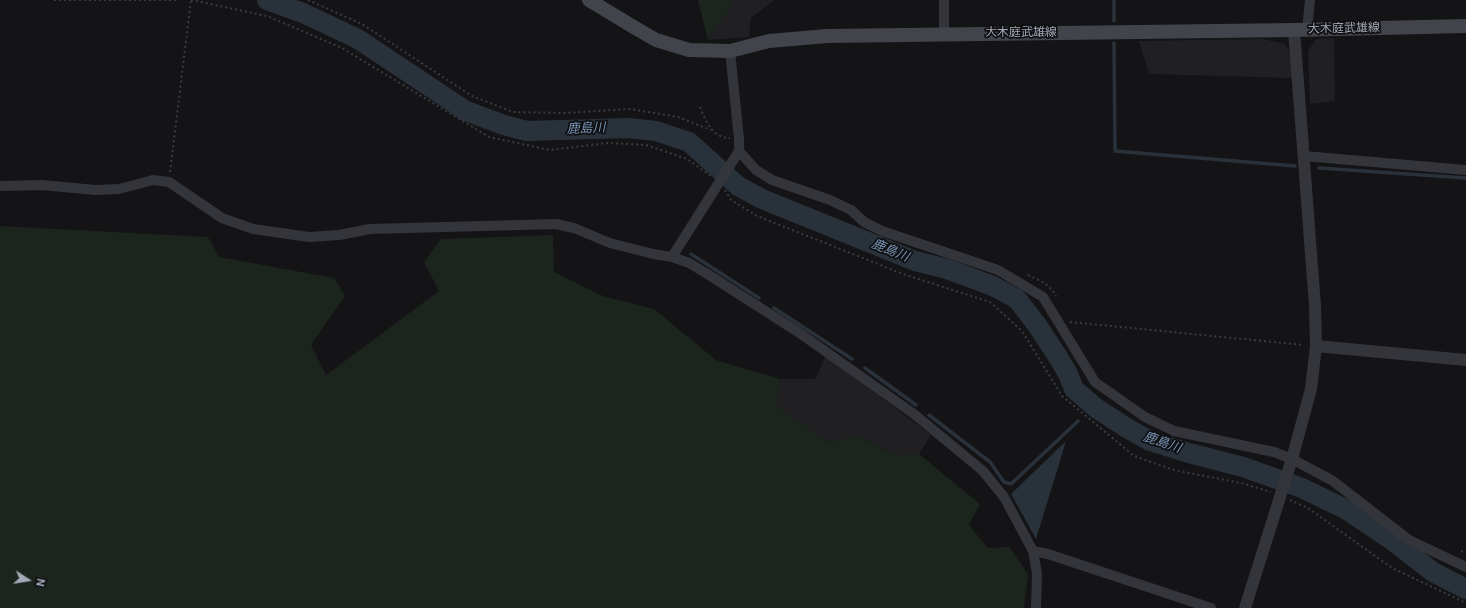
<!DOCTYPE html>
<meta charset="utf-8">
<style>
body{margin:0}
#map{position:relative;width:1466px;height:608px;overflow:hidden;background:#141416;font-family:Roboto,sans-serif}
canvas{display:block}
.north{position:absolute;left:8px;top:560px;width:40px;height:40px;-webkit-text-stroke:3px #0f0f11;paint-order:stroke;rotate:102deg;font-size:11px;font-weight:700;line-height:16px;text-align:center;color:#a4a9b7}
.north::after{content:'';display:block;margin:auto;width:14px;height:18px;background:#a4a9b7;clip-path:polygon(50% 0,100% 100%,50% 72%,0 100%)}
</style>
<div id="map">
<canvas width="1466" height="608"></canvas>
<div class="north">N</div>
</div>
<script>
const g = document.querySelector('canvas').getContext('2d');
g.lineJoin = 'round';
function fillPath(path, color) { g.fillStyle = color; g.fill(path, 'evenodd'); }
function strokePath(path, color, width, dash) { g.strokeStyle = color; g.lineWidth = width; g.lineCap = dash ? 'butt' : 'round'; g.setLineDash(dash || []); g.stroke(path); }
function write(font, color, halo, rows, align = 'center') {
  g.font = font + ' Roboto,"Noto Sans JP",sans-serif'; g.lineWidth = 3.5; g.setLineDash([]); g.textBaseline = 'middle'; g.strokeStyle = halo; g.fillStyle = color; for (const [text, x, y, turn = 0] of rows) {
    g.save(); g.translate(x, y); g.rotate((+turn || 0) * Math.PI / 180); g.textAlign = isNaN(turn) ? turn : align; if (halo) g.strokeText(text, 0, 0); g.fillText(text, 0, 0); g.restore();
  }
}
fillPath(new Path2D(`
 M735,0H774L751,18L749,37L708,40Z
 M1334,38L1335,101L1310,104L1308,51L1316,39Z
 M1263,39L1285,44L1292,56V78L1149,74L1139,41Z
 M826,356L931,435L919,454L894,455L858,436L828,442L776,406L780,379H815Z`), '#202023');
fillPath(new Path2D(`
 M698,0H735L708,40Z
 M0,226L208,237L219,257L334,278L345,296L311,345L326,375L439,291L424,262L441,239L553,235L554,272L603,296L654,309L716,360L780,379L776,406L828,442L858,436L894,455L919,454L980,504L969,525L988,548L1009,547L1028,574L1024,608H0Z`), '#1b241d');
fillPath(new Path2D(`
 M1066,441L1036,539L1011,494Z`), '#29323b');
strokePath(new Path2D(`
 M1114,0V21
 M1114,43L1115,151L1295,166
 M1319,168L1466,178
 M691,254L759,298
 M774,308L852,359
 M865,368L916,405
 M1089,412L1096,408
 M929,415L990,462L1004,482L1011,484L1078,421`), '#29323b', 3.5);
strokePath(new Path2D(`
 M267,0L303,13L358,39L466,111L504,125L527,131L628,128L656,131L689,142L738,186L762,199L915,261L947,269L993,286L1017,299L1037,325L1058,357L1068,374L1074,389L1096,408L1127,428L1150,441L1189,453L1243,467L1302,488L1347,510L1393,541L1433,572L1466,589`), '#29323b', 20);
strokePath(new Path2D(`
 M54,0H178
 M191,0L267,16L342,48L489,137L550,150L608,143L646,145L687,159L711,176
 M308,0L362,24L472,96L513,112L566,113L630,109L678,117L711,130
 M700,107C706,121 712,138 730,138
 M170,172L191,0
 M725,190L731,200L757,216L903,274L990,302L1022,331L1062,396L1134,456L1174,470L1241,483L1271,492
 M1028,275C1039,280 1051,285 1056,296
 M1070,322L1304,345
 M1290,500L1308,508L1392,568L1466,603
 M1461,551L1466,553`), '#3a3c42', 2, [2, 3]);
strokePath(new Path2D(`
 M1307,30L1310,0
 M944,34V0
 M739,151L756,170L772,180L830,200L851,210L864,222L882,231L998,270L1043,297L1095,382L1145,417L1174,431L1274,452L1292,459L1333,481L1409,540L1466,567
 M1304,156L1466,170
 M0,186L42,185L95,190L119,189L153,180L169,182L222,218L253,229L309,237L339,235L370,229L556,224L574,228L610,243L653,254L672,257L689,263L709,275L798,332L914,414L983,471L1004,497L1033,551L1037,574L1036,608
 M672,257L739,151V139L730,51
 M1033,551L1048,554L1211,608`), '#34353b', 10);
strokePath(new Path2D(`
 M1316,346L1466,360
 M1245,608L1292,459L1311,389L1316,346L1315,306L1294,30`), '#34353b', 12);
strokePath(new Path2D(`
 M589,0L632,26L656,40L689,50L730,51L769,41L827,36L1294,30L1466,26`), '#42444b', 14);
write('12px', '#a4a9b7', '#0f0f11', [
 ["大木庭武雄線",1344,29,-1],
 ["大木庭武雄線",1021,33]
]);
write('italic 13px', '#7895b6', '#0f0f11', [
 ["鹿島川",586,129,-2],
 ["鹿島川",890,251,22],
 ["鹿島川",1162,443,19]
]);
</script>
